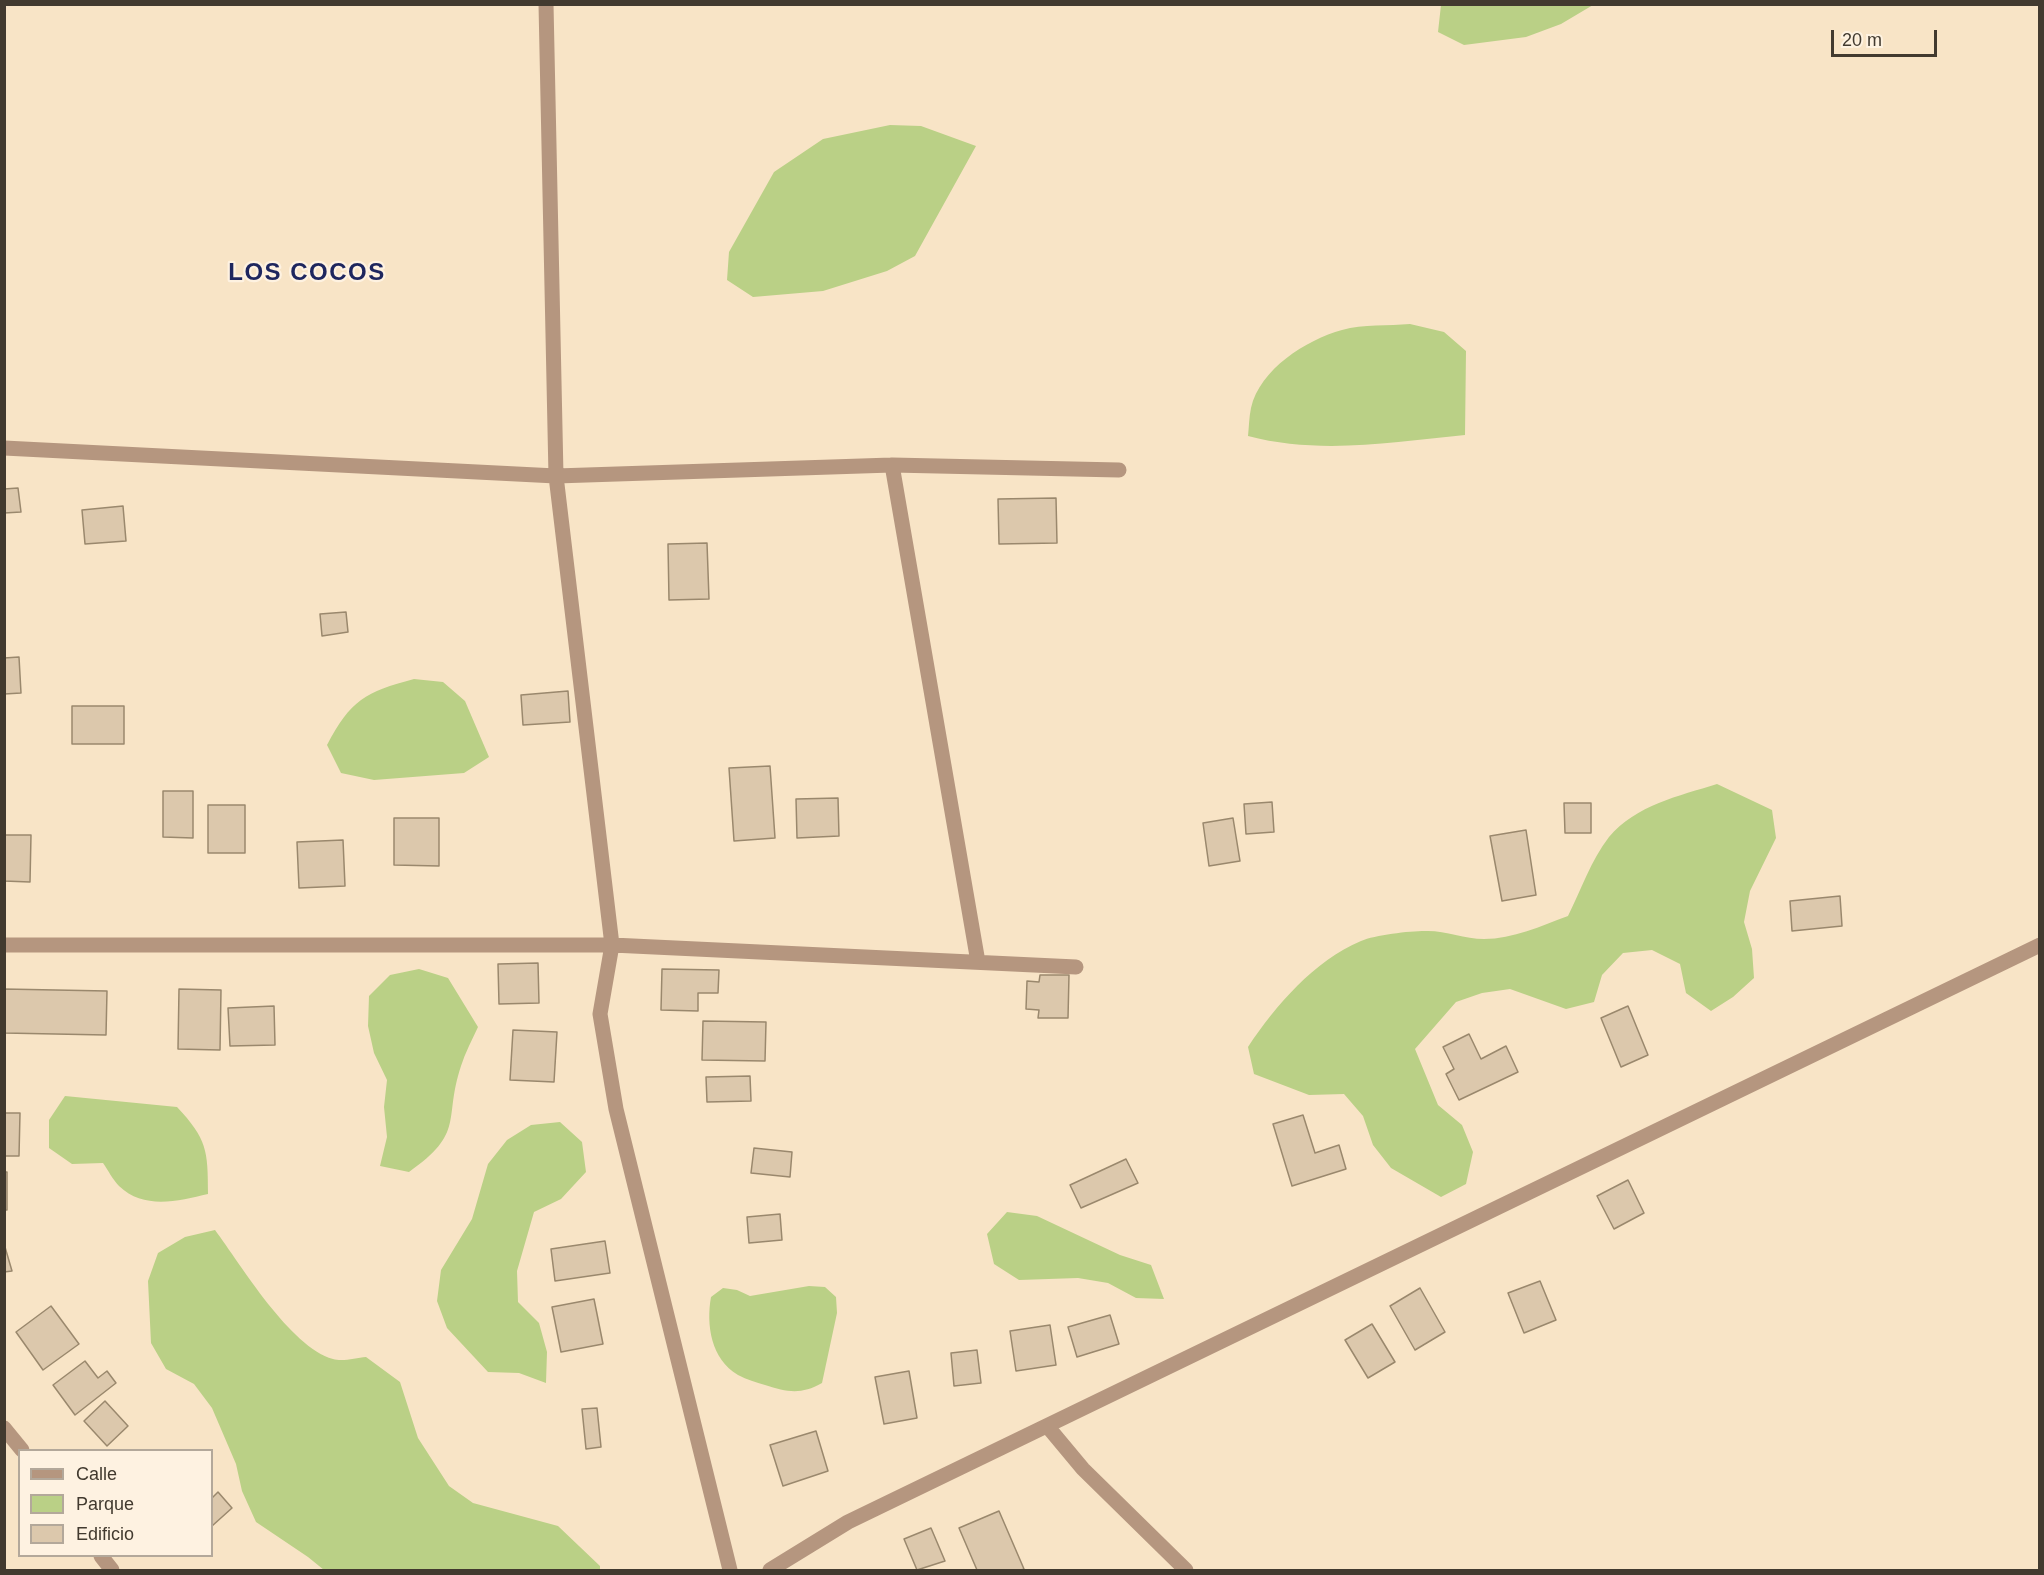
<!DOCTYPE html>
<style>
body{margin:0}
#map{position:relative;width:2044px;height:1575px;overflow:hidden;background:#f8e4c6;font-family:Arial,sans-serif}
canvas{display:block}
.frame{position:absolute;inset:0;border:6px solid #423a2f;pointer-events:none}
.legend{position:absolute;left:18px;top:1449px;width:195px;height:108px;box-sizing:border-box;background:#fef2e1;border:2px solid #b3a89a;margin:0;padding:8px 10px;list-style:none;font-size:18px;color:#423a2f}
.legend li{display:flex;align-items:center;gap:12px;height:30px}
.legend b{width:30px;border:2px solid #b3a89a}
.scale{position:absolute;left:1831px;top:30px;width:106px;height:27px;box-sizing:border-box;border:3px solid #423a2f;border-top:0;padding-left:8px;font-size:18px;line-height:21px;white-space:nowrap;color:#423a2f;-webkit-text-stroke:4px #fef2e1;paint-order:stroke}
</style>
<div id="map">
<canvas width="2044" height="1575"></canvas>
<div class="frame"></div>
<ul class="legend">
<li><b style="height:8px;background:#b5967f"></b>Calle</li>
<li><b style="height:16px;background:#bad086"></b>Parque</li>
<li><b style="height:16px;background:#dcc8ac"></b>Edificio</li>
</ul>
<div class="scale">20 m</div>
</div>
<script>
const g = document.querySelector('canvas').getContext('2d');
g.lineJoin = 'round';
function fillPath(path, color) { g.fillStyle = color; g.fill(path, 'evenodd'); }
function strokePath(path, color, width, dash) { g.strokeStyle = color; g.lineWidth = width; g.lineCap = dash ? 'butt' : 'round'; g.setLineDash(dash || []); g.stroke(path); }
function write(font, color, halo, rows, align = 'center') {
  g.font = font + ' Arial,sans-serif'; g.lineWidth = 4.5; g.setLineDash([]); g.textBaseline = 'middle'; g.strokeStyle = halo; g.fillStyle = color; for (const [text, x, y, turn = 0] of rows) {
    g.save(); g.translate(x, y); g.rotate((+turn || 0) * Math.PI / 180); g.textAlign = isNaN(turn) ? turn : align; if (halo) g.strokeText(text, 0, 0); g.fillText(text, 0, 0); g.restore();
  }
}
fillPath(new Path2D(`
 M1441,5V4L1593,5L1561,24L1526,37L1464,45L1438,32Z
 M890,125L921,126L976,146L915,256L887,271L823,291L753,297L727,280L729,252L774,172L823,139Z
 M1410,324L1444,332L1466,351L1465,435C1393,442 1320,455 1248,436C1249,427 1249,417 1251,408C1260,369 1306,340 1342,330C1363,324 1389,326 1410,324Z
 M414,679L443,682L465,701L489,757L464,773L374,780L341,773L327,745C351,700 365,692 414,679Z
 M1717,784L1772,810L1776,838L1750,891L1744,922L1752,949L1754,978L1733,997L1711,1011L1686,993L1680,964L1652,950L1623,953L1602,975L1594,1002L1566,1009L1510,989L1482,993L1456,1002L1415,1049L1438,1105L1462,1125L1473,1152L1466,1184L1441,1197L1391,1168L1373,1145L1363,1116L1344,1094L1309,1095L1254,1074L1248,1047C1276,1005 1314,961 1361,941C1375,935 1409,931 1425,931C1444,930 1464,939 1484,939C1513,939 1541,926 1568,916C1581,890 1591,860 1609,837C1636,805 1679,796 1717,784Z
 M419,969L448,978L478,1027C472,1040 465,1053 461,1066C443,1120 466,1132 409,1172L380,1166L387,1137L384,1107L387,1080L374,1053L368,1026L369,996L390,975Z
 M65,1096L177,1107C207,1139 208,1150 208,1194C178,1201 144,1210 119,1186C113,1180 108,1170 103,1163L72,1164L49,1148V1120Z
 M560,1122L582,1142L586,1172L561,1199L534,1212L517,1271L518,1302L539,1323L547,1352L546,1383L519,1373L488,1372L447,1328L437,1301L441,1270L472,1219L488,1164L507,1140L531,1125Z
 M1007,1212L1037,1216L1120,1255L1151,1265L1164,1299L1136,1298L1108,1283L1078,1278L1019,1280L994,1264L987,1234Z
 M215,1230C241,1265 290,1347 333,1359C342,1362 356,1358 366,1357L400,1382L418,1438L449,1486L473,1503L558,1526L600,1566V1570H324L308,1557L256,1522L242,1491L236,1464L212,1408L194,1384L166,1369L151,1343L148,1281L158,1253L185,1237Z
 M809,1286L825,1287L836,1297L837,1313L822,1383C801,1395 787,1392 765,1385C756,1382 747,1380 738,1375C711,1359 706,1325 711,1297L723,1288L737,1290L750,1296Z`), '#bad086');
const building = new Path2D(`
 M18,488L21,512L4,513V489Z
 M1056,498L1057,543L999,544L998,499Z
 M123,506L126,541L85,544L82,510Z
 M707,543L709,599L669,600L668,544Z
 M346,612L348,632L322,636L320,614Z
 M19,657L21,693L4,694V658Z
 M568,691L570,722L523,725L521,695Z
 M72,706H124V744H72Z
 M770,766L775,838L734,841L729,768Z
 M163,791H193V838L163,837Z
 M838,798L839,836L797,838L796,799Z
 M1272,802L1274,832L1246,834L1244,804Z
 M1564,803H1591V833H1565Z
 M208,805H245V853H208Z
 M394,818H439V866L394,865Z
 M1233,818L1240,861L1209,866L1203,823Z
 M1526,830L1536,895L1502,901L1490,836Z
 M4,835H31L30,882L4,881Z
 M343,840L345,886L299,888L297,842Z
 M1840,896L1842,926L1792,931L1790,901Z
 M538,963L539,1003L499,1004L498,964Z
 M662,969L719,970L718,993H698V1011L661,1010Z
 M1040,975H1069L1068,1018H1038L1039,1010L1026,1009L1027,981L1039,982Z
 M4,989L107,991L106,1035L4,1033Z
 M179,989L221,990L220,1050L178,1049Z
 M274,1006L275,1045L230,1046L228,1008Z
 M1628,1006L1648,1055L1621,1067L1601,1018Z
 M703,1021L766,1022L765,1061L702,1060Z
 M513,1030L557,1032L554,1082L510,1080Z
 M1469,1034L1481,1059L1506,1046L1518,1072L1459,1100L1446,1074L1454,1069L1443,1047Z
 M750,1076L751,1101L707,1102L706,1077Z
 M4,1113H20L19,1156H4Z
 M1303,1115L1315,1153L1339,1145L1346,1169L1292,1186L1273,1124Z
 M754,1148L792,1152L790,1177L751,1173Z
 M1126,1159L1138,1183L1081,1208L1070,1185Z
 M4,1172H7V1210H4Z
 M1628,1180L1644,1213L1614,1229L1597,1196Z
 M780,1214L782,1240L749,1243L747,1217Z
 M605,1241L610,1273L555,1281L551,1249Z
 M5,1247L12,1271L4,1272V1248Z
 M1540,1281L1556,1320L1524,1333L1508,1293Z
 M1420,1288L1445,1332L1415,1350L1390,1306Z
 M594,1299L603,1344L561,1352L552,1307Z
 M51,1306L79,1344L43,1370L16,1332Z
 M1110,1315L1119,1344L1077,1357L1068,1327Z
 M1372,1324L1395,1362L1368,1378L1345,1340Z
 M1050,1325L1056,1365L1016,1371L1010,1331Z
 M977,1350L981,1383L954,1386L951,1353Z
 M85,1361L98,1378L107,1371L116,1383L75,1415L53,1385Z
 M909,1371L917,1418L884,1424L875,1377Z
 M105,1401L128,1426L107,1446L84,1421Z
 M597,1408L601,1447L586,1449L582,1409Z
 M816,1431L828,1471L783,1486L770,1445Z
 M218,1492L232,1508L212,1526V1498Z
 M999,1511L1024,1569L1021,1570H977L959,1528Z
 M931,1528L945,1561L917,1570L904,1539Z`);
fillPath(building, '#dcc8ac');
strokePath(building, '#9a886d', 1.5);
strokePath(new Path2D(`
 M546,4L556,476L612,945L600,1014L616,1109L730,1570
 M4,448L556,476L892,465L1119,470
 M892,465L978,962
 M4,945H612L1076,967
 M1048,1427L1083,1469L1186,1570
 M4,1428L22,1450
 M101,1556L112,1570
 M770,1570L848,1522L2040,945`), '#b5967f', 15);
g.letterSpacing = '1.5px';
write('bold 24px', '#1e265e', '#fef2e1', [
 ["LOS COCOS",307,273]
]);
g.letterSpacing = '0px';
</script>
